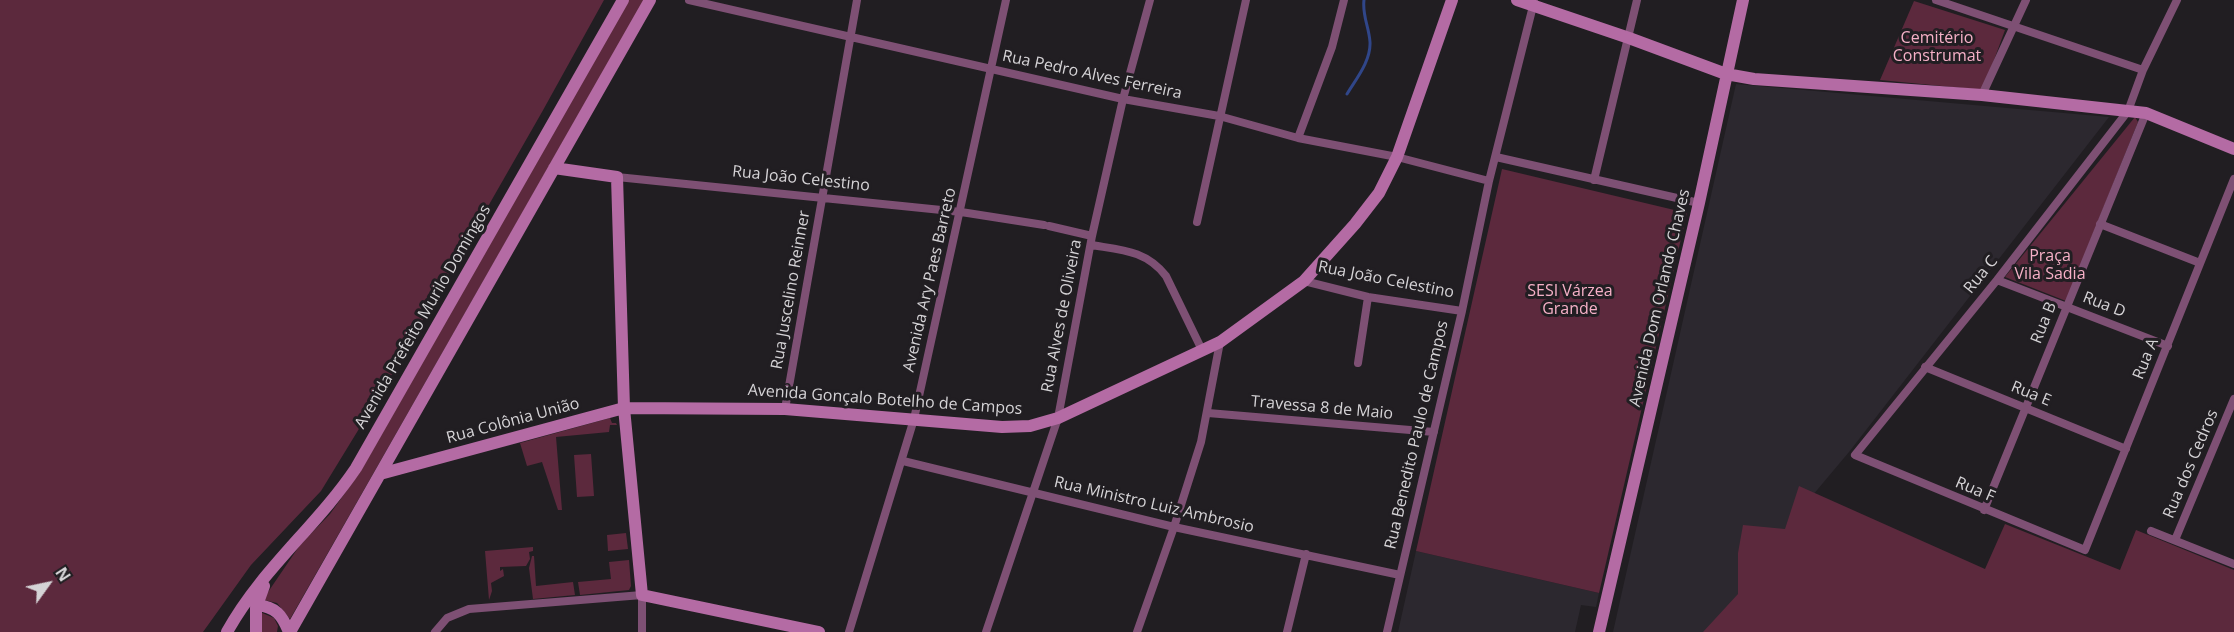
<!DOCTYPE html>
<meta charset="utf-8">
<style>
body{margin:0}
#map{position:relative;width:2234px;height:632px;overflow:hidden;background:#211e22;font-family:"Open Sans",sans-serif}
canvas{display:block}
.north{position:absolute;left:18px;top:554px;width:60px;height:60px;-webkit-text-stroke:4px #211e22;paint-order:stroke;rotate:57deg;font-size:16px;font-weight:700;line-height:24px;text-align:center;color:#d5d3d6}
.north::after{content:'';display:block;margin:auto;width:21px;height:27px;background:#d5d3d6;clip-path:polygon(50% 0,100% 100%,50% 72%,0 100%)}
</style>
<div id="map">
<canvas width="2234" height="632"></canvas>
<div class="north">N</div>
</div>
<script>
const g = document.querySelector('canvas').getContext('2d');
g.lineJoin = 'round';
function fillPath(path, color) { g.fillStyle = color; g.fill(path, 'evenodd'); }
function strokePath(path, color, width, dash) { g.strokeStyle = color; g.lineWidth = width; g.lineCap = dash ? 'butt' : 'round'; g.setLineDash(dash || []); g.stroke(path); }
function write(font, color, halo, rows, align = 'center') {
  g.font = font + ' "Open Sans",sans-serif'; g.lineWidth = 6; g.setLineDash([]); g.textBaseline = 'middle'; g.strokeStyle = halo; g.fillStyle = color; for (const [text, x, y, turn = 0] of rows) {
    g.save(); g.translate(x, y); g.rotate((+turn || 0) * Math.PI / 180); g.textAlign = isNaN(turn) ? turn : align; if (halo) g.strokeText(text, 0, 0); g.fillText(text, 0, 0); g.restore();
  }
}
fillPath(new Path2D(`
 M1736,84L2109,117L1849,452L1802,508L1729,632H1613Z
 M1416,551L1599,593L1596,607L1581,605L1575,632H1398Z`), '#2c282f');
fillPath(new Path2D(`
 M0,0H604L542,112L387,383L321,491L251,565L203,632H0Z
 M628,0H644L290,619L277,603L264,600L266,595L300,545L330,514L360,472Z
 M1914,1L2005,30L1983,90L1880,80Z
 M2135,117L2138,122L2066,301L2005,277Z
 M1502,169L1687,213L1599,593L1416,551Z
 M610,418L612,423H616L617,425H610L609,432L556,437L562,510H558L542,462L527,466L520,443Z
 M591,454L594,496L577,497L574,455Z
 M1799,486L1985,569L2005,524L2120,570L2136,530L2234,570V632H1703L1738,594V553L1743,525L1785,529Z
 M626,533L628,549L608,551L607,535Z
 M533,547V551L529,552L530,559L526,566L500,567V571L503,569L504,576L491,583L492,591L489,600L485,551Z
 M532,556H534L536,586L573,582L575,595L533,599L529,568Z
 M629,560L631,586L629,590L580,595L578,582L611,579L609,562Z
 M260,612L274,618L278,626L277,632H261Z`), '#5c293d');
strokePath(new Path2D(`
 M1347,94C1356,79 1371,61 1370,42C1369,27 1362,15 1364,0`), '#304689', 3);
strokePath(new Path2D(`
 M689,0L1123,99L1219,116L1298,138L1397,157L1489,181
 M1936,0L2143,70
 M2177,0L2143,70L2128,111L1997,280L1855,455L2085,550L2234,179
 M1982,95L2026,0
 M1298,138L1332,47L1344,0
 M1496,157L1699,203
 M617,177L961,212L1044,225
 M1594,180L1637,0
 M1197,222L1246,0
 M2100,224L2200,263
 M1049,226L1092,236
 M1091,245C1121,250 1146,250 1166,276L1202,350
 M1997,280L2168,346
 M1304,281L1368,297L1462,311
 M1358,363L1368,297
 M1925,367L2126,449
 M785,409L857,0
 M1208,413L1434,432
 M903,461L1174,527L1400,575
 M1984,510L2146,113
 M2151,531L2234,564
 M2175,540L2234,399
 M435,632L447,618L469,609L642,595V632
 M849,632L914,419L1006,0
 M986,632L1058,418L1092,236L1123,99L1150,0
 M1137,632L1174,527L1201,442L1220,342
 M1287,632L1306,554
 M1387,632L1462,311L1489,181L1534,2`), '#7e5074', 8);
strokePath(new Path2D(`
 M1517,0L1629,38L1726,74L1754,79L1982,95L2146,113L2234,149
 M554,168L617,177L624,408L642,595L819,632
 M380,474L624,408L785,409L1002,427L1030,426L1058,418L1220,342L1304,281L1355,224L1379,193L1397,157L1452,0
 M257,605C276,607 282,615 289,632
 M227,632C261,570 317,526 356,468L623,0
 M256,632V608L264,586
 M290,632L650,0
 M1599,632L1699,203L1743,0`), '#b46ba4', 12);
write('16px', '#f6b0c7', '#211e22', [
 ["Cemitério",1937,38],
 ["Construmat",1937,56],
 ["Praça",2050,256],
 ["Vila Sadia",2050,274],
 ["SESI Várzea",1570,291],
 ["Grande",1570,309]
]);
write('16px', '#d5d3d6', '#211e22', [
 ["Rua Pedro Alves Ferreira",1092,75,12],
 ["Rua João Celestino",801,179,6],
 ["Rua C",1981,275,-51],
 ["Avenida Ary Paes Barreto",930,280,-77],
 ["Rua João Celestino",1386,280,11],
 ["Rua Juscelino Reinner",791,290,-80],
 ["Avenida Dom Orlando Chaves",1660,298,-77],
 ["Rua D",2104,305,21],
 ["Rua Alves de Oliveira",1062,316,-79],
 ["Avenida Prefeito Murilo Domingos",423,317,-60],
 ["Rua B",2044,323,-68],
 ["Rua A",2146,359,-68],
 ["Rua E",2031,394,22],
 ["Avenida Gonçalo Botelho de Campos",885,400,4],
 ["Travessa 8 de Maio",1322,408,5],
 ["Rua Colônia União",513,421,-15],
 ["Rua Benedito Paulo de Campos",1417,435,-77],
 ["Rua dos Cedros",2191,464,-67],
 ["Rua F",1975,490,23],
 ["Rua Ministro Luiz Ambrosio",1154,505,13]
]);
</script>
